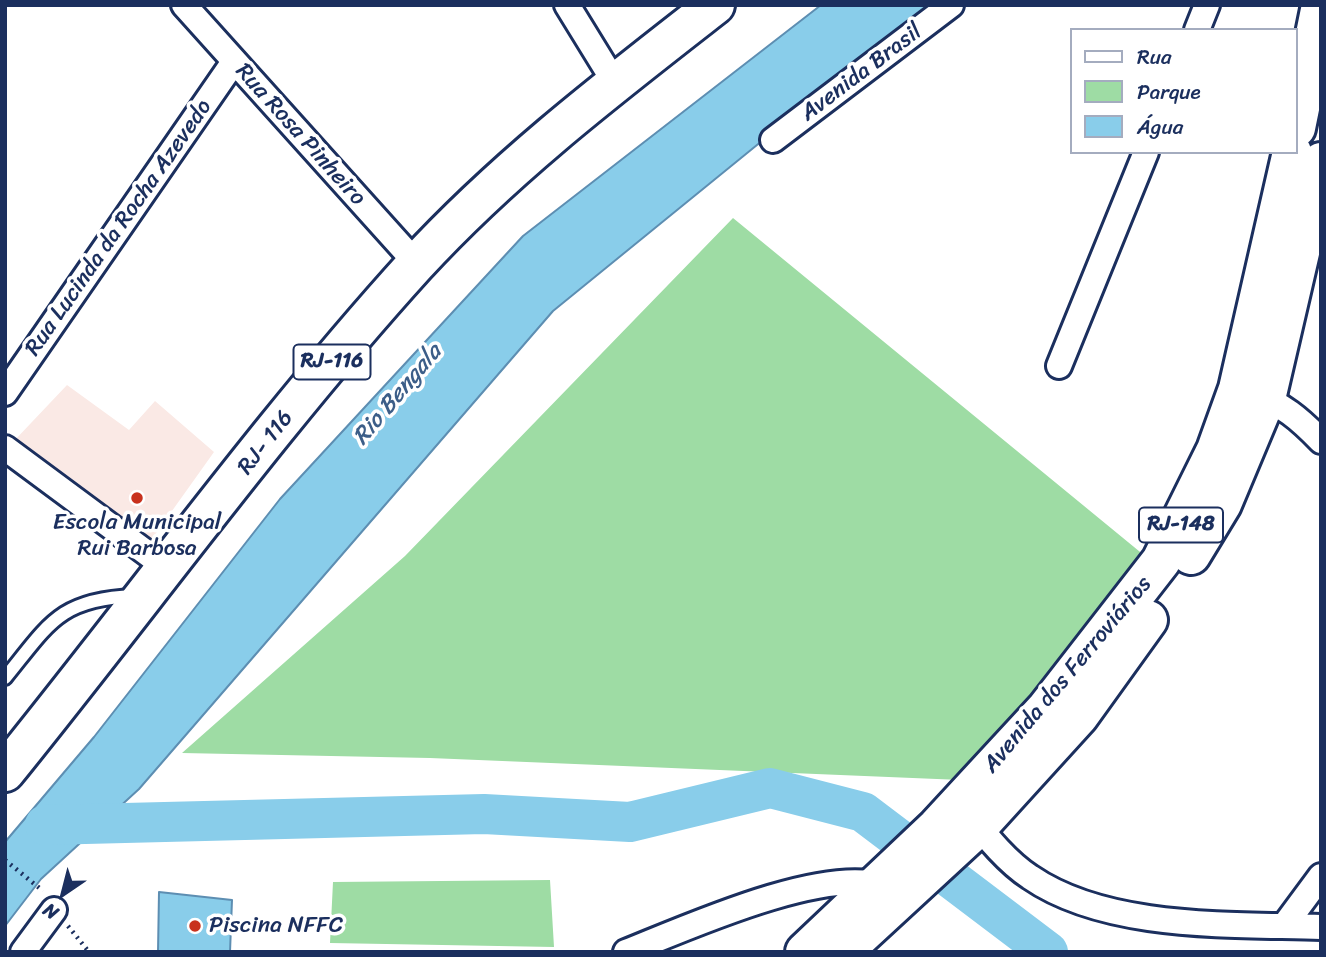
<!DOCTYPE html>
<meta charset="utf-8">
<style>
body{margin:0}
#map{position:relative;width:1326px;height:957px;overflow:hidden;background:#fff;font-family:Sriracha,sans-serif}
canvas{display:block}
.frame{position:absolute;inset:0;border:7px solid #1b2f5e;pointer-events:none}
.legend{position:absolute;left:1070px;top:28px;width:228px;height:126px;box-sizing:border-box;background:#fff;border:2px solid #a4acbf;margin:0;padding:9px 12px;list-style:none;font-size:21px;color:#1b2f5e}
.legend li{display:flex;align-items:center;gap:14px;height:35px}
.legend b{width:35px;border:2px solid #a4acbf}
.north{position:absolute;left:28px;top:859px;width:70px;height:70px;-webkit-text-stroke:5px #fff;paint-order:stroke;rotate:215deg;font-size:19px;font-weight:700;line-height:28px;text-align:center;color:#1b2f5e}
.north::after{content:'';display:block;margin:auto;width:24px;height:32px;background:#1b2f5e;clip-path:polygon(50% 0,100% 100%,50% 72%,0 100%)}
</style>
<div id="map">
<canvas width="1326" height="957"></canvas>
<div class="frame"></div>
<ul class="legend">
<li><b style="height:9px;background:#fff"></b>Rua</li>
<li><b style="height:19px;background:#9edca4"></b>Parque</li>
<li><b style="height:19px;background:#89cdea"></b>Água</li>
</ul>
<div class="north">N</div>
</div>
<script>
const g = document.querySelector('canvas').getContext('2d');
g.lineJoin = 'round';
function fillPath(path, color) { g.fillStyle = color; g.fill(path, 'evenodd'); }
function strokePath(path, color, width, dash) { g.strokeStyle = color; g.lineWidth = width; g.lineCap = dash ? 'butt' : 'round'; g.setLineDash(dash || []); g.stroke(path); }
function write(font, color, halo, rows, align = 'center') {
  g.font = font + ' Sriracha,sans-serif'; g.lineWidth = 7; g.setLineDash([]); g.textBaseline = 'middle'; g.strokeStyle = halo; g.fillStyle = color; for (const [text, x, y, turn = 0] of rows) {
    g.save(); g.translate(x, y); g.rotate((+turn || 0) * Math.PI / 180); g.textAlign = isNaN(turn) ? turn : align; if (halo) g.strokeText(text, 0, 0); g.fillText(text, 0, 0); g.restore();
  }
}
fillPath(new Path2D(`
 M67,385L129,430L155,401L214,452L152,539L13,442Z`), '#fae9e5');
fillPath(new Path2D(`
 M733,218L1145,556L961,780L430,758L182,753L405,556Z
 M550,880L554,947L330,943L333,882Z`), '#9edca4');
const water = new Path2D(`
 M821,5H929L553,311L139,789L41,879L5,926V842L94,737L280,499L523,236Z
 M159,892L232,900L230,952H158Z`);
fillPath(water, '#89cdea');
strokePath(water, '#5d8eb2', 2);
strokePath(new Path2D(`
 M45,825L484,814L630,822L770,788L863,812L1048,952`), '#89cdea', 40);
const service = new Path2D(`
 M5,678C49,624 59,599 134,596`);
const minor = new Path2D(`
 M184,5L417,264
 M567,5L615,83
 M1197,30L1207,5
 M773,140L951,5
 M1059,366L1146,152
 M5,393L233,63
 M1254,394C1282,404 1300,419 1321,441
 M5,448L167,568
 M970,816C987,837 1007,862 1030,877C1107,930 1231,924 1321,927
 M1284,926L1321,876
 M23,952L54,910
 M626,952C686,928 823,866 883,886`);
const primary = new Path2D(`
 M1296,128L1321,5
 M1191,555L1222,504L1266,399L1321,162
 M5,772C142,603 269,426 415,265C504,168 611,86 715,5
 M849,946L978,827L1079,716L1148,620
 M805,952L937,827L1046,709L1161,561L1216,450L1238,389L1292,152`);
strokePath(service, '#1b2f5e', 18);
strokePath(minor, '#1b2f5e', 30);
strokePath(primary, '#1b2f5e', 44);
strokePath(new Path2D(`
 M5,860L43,891
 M68,926L89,952`), '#1b2f5e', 4.5, [2, 5]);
strokePath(service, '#fff', 12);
strokePath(minor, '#fff', 24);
strokePath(primary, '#fff', 38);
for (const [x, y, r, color] of [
 [137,498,7,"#c8321e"],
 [195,926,7,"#c8321e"]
]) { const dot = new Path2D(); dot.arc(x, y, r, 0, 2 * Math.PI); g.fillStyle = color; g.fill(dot); strokePath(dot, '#fff', 2.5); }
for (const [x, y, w] of [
 [332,362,77],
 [1181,525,84]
]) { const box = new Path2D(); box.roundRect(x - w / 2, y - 17.5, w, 35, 5); g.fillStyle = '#fff'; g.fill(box); strokePath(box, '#1b2f5e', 2); }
write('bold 21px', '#1b2f5e', null, [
 ["RJ-116",332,362],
 ["RJ-148",1181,525]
]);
write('23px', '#1b2f5e', '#fff', [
 ["Avenida Brasil",862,73,-37],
 ["Rua Rosa Pinheiro",300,135,48],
 ["Rua Lucinda da Rocha Azevedo",119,228,-55],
 ["RJ- 116",266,443,-52],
 ["Avenida dos Ferroviários",1068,675,-50]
]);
write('23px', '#1b2f5e', '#fff', [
 ["Escola Municipal",137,523],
 ["Rui Barbosa",137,549],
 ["Piscina NFFC",209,926,"left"]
]);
write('italic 24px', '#3c5e88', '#fff', [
 ["Rio Bengala",398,395,-50]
]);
</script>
